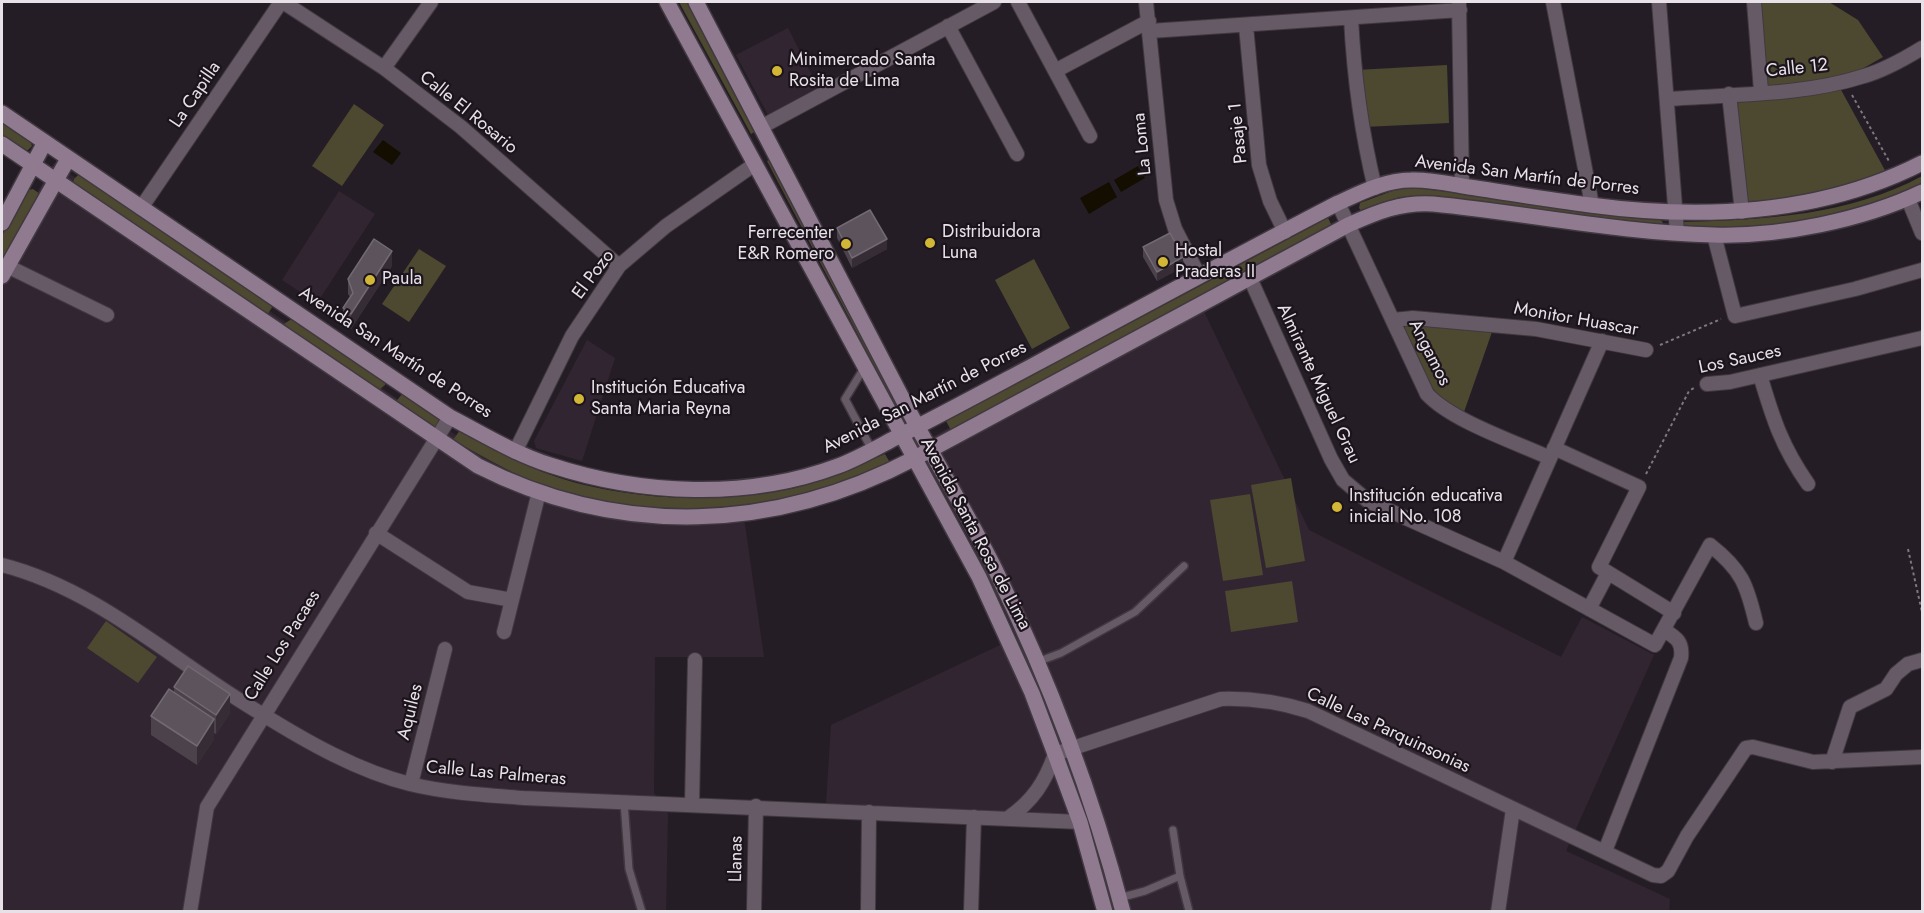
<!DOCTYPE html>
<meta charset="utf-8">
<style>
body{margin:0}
#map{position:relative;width:1924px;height:913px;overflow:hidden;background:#251d25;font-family:Jost,sans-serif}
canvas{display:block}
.frame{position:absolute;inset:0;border:3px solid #e8e2e8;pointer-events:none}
</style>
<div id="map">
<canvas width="1924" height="913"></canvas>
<div class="frame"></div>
</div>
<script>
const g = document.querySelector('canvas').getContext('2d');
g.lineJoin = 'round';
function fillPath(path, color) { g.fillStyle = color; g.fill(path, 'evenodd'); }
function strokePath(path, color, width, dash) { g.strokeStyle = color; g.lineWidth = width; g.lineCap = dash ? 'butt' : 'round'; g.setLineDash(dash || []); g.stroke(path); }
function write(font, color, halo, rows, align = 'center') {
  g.font = font + ' Jost,sans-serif'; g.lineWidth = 4.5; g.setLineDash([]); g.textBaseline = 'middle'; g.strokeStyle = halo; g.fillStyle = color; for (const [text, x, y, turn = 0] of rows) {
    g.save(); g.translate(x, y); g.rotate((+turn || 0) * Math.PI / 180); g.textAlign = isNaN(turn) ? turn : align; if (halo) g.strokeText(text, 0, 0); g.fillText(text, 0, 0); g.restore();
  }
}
fillPath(new Path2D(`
 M788,28L818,87L768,115L736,55Z
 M54,163L418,413L520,472L624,500L742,504L764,657H655L654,793L668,814L666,911L2,912V254Z
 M339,191L375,214L317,303L282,280Z
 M1196,295L1309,530L1561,657L1582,617L1654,655L1566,851L1670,899L1669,912L1113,911L1088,817L826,805L831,725L1017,637L995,584L917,445Z
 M587,340L615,358L582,461L536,448L534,441Z`), '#322532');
fillPath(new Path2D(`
 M679,2H687L756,131L751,134Z
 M1756,2H1829L1858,20L1883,57L1848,77L1763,87Z
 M1447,65L1449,123L1364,127L1356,70Z
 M1840,88L1887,174L1818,194L1747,204L1733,100Z
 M354,104L384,125L342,186L312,166Z
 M2,121L30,140L32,146L28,150L22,151L2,137Z
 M771,159L903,407L898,411L767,161Z
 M79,174L273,306L267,315L73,185L74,179Z
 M1922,176V183C1855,219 1759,233 1683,228L1682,224L1684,222C1764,220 1851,215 1922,176Z
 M1400,188H1418L1661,220L1663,223L1662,226L1425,196L1400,197L1362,212L1359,208L1360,203Z
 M33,189L40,194L2,264V235L28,190Z
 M1328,218L1332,226L953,434L946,421Z
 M419,249L446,266L409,322L382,304Z
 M1034,259L1070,328L1032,349L995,280Z
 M293,318L386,382L385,385L378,391L285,329L284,324Z
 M1410,323L1492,332L1464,412C1423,391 1422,370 1404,331L1405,326Z
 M402,394L441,419L434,430L395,403Z
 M460,430C484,443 508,457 533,468C607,500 716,506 795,488C826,480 855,467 885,454L892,466C846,485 799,501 749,509C697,518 605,506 555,490C519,478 486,458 453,440Z
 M1291,478L1305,561L1266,568L1251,485Z
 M1250,494L1263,575L1223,581L1210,500Z
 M1292,581L1298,622L1231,632L1225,591Z
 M106,621L157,657L138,683L87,648Z`), '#4d4830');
fillPath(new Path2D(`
 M383,140L401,153L392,165L373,152Z
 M1138,166L1145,178L1121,192L1114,180Z
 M1109,182L1117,197L1089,214L1080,198Z`), '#130e00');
const service = new Path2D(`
 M864,368L845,399L872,450
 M1037,662L1061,653L1135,612L1184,566
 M624,802L629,869L642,912
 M1180,876L1189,911
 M1119,898L1145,891L1180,876L1173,830`);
const minor = new Path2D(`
 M283,2L384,68L461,127L619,266
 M1018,2L1090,136
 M1146,2L1166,200L1175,229L1199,276
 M1553,2L1592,205
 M1659,2L1677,232
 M1754,2L1761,91
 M1459,4L1462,186
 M1351,18C1354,76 1361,131 1375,188
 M948,26L1017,154
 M1246,26L1259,165L1270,201L1285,232
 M1150,31L1460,10
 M384,68L431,2
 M1055,71L1149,21
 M1729,94L1742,212
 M1668,99C1732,94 1802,96 1864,76C1885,70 1904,59 1922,48
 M761,127L994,2
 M1908,199L1922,233
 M1338,203L1427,394C1452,421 1515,442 1550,458
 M141,208L281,2
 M1714,235L1735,316L1855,289L1922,270
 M7,266L107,315
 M1250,278L1331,459L1343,480L1368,501L1504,562L1655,645L1710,545C1742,570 1747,585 1756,623
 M1393,320L1413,318L1536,329L1646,350
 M1760,375C1773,419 1782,447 1808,484
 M1707,384L1730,382L1922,338
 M1554,448L1639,487L1599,567L1674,613
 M515,452L572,336L619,266L666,226L755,164
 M376,533L468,592L512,600
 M1504,562L1602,341
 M2,565C100,590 176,664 262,714C307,742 358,771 410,784C447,793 486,795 524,798L1080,822
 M1589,609L1608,573
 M504,632L539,492
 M1832,762L1850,707L1886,689L1896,674L1908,664L1922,660
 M411,784L445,649
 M692,804L695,660
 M1008,818C1033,801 1045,782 1055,754L1221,699C1253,698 1279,702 1308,711L1653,875L1661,876L1668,871L1687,836L1746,748L1753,747L1813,762L1922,757
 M1605,851L1681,658C1683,642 1677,638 1664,630
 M190,912L207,807L450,417
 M754,912L756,806
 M868,912L869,812
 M971,912L974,817
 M1498,912L1513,809`);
const secondary = new Path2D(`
 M667,2L979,577L1032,693L1055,754L1080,822L1105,912
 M696,2C768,139 839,277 911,415C939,467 970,518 996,571C1049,680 1092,793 1123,912
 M2,113L450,417C483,434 515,454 550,465C641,495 747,500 838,466C857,459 876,448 895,438C941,415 987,390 1032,366C1134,311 1236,256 1338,203C1360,193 1385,180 1411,180C1430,179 1450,184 1469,187C1510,193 1550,200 1590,205C1703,220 1820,215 1922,163
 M2,144L478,466C620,538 775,532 915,458L1348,225C1377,212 1401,202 1433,204C1526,213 1620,233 1714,235C1780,237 1863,220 1922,192
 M2,223L45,142
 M2,276L68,159`);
strokePath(service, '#403940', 10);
strokePath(minor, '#403940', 16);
strokePath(secondary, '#403940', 18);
strokePath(new Path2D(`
 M1852,95L1890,163
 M1660,345L1721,319
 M1646,474L1689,391L1694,388
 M1908,549L1922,612`), '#7e777e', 2, [3, 3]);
strokePath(service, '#675a67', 7);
strokePath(minor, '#675a67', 14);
strokePath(secondary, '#907a90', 15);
fillPath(new Path2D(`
 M837,228L887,249L852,268L837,238Z
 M1143,247L1183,267L1157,281L1143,257Z
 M392,266L351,329L343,323V308L350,297L348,294V279Z
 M174,687L230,713L216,734L214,733V739L197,765L151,735V716L174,693Z`), '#4b424b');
fillPath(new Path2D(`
 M887,239V249L852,268V258Z
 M392,251V266L351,329V314Z
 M1183,257V267L1157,281V272Z
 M230,694V713L216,734V715Z
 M214,719V739L197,765V746Z`), '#352c35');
const building = new Path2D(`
 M870,210L887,239L852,258L837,228Z
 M1170,233L1183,257L1157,272L1143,247Z
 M374,239L392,251L351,314L343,308L353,293L348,279Z
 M188,666L230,694L216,715L174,687Z
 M169,689L214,719L197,746L151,716Z`);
fillPath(building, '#5c535c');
strokePath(building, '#726a72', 1.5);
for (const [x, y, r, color] of [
 [777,71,6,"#d2b736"],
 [930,243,6,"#d2b736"],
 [846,244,6,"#d2b736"],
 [1163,262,6,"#d2b736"],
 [370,280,6,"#d2b736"],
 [579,399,6,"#d2b736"],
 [1337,507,6,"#d2b736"]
]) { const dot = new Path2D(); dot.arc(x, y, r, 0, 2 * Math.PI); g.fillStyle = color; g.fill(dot); strokePath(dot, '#1c141c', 2); }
write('18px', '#e8e2e8', '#1c141c', [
 ["Minimercado Santa",789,61],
 ["Rosita de Lima",789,82],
 ["Distribuidora",942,233],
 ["Luna",942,254],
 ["Ferrecenter",834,234,"right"],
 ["E&R Romero",834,255,"right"],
 ["Hostal",1175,252],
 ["Praderas II",1175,273],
 ["Paula",382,280],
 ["Institución Educativa",591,389],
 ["Santa Maria Reyna",591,410],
 ["Institución educativa",1349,497],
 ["inicial No. 108",1349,518]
], 'left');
write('18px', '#e8e2e8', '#1c141c', [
 ["Calle 12",1797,69,-6],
 ["La Capilla",196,95,-56],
 ["Calle El Rosario",468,113,39],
 ["Pasaje 1",1239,133,-96],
 ["La Loma",1143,144,-96],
 ["Avenida San Martín de Porres",1527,176,7],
 ["El Pozo",594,275,-53],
 ["Monitor Huascar",1576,320,10],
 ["Avenida San Martín de Porres",395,353,33],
 ["Angamos",1429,353,63],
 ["Los Sauces",1740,360,-12],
 ["Almirante Miguel Grau",1318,384,65],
 ["Avenida San Martín de Porres",925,398,-27],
 ["Avenida Santa Rosa de Lima",975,534,62],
 ["Calle Los Pacaes",283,646,-58],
 ["Aquiles",411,712,-76],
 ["Calle Las Parquinsonias",1388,731,25],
 ["Calle Las Palmeras",496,774,5],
 ["Llanas",737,859,-89]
]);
</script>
